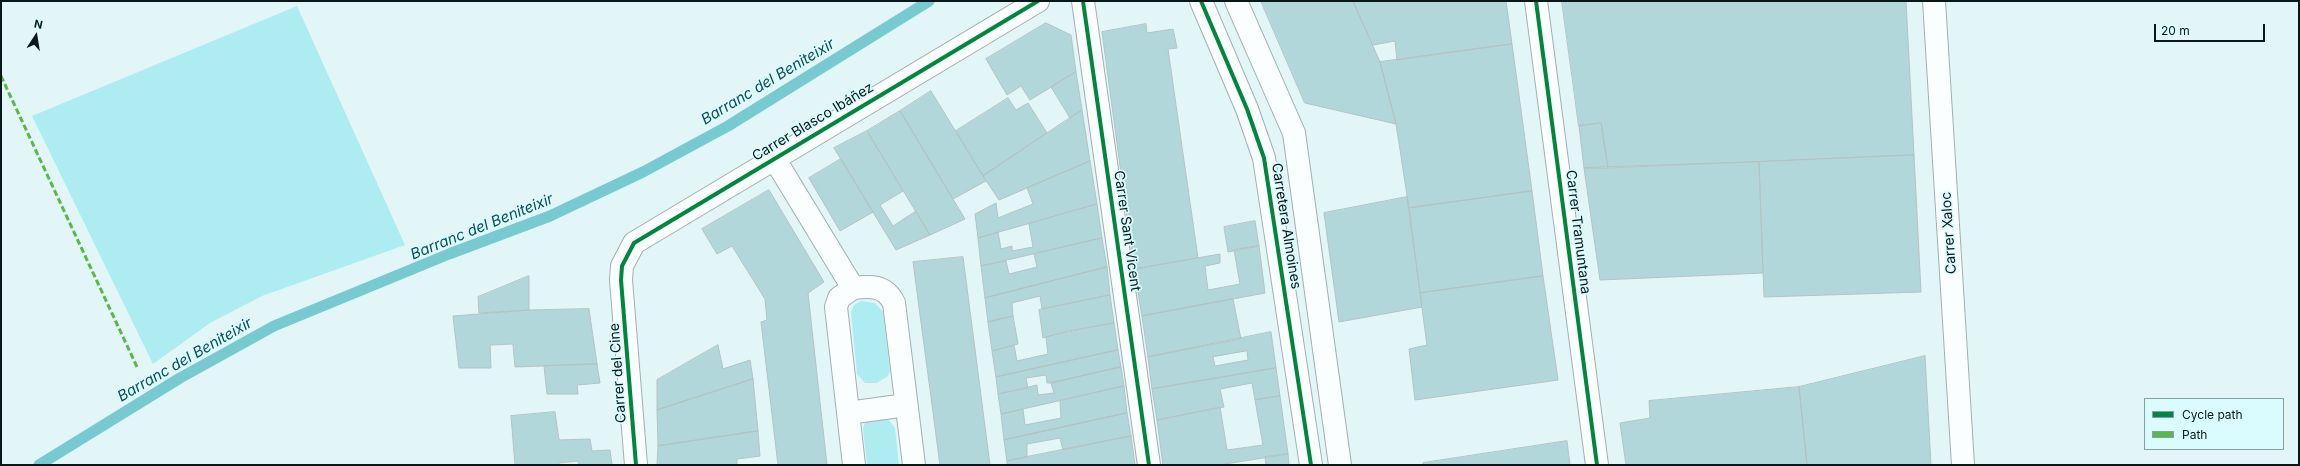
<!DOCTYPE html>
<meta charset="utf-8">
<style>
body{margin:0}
#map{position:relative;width:2300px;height:466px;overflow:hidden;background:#e2f5f7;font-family:Inter,sans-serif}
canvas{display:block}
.frame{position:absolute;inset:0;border:2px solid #081819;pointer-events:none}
.legend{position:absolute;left:2144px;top:398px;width:140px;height:52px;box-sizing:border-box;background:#dafcff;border:1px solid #86a1a3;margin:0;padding:5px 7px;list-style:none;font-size:12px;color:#081819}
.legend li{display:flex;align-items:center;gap:8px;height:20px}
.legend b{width:20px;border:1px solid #86a1a3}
.north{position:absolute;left:16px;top:16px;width:40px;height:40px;-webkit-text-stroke:3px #dafcff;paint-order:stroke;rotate:12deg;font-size:11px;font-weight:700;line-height:16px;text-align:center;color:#081819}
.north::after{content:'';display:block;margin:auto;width:14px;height:18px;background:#081819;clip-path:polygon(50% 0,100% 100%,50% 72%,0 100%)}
.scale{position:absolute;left:2154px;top:24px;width:111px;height:18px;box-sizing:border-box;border:2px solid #081819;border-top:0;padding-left:5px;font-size:12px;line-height:14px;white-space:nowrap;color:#081819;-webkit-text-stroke:3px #dafcff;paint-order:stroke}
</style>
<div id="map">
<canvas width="2300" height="466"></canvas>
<div class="frame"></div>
<ul class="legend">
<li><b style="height:5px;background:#00873e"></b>Cycle path</li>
<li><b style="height:5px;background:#58b947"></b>Path</li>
</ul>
<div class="north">N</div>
<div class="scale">20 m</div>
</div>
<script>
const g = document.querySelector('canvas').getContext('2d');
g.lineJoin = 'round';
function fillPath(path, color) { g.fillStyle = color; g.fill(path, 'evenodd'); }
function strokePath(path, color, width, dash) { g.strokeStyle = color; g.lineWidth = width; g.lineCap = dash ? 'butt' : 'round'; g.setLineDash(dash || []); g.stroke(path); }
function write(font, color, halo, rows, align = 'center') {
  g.font = font + ' Inter,sans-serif'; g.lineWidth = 3.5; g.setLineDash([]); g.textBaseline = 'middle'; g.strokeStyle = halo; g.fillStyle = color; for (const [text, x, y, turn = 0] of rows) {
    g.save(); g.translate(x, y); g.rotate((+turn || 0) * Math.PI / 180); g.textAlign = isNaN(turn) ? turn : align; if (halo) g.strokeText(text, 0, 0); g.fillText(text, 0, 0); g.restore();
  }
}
fillPath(new Path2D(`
 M297,6L405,245L262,296L210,323L153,364L32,116Z
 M861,301L875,303L883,312L890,371L888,376L877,383H865L857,374L851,312L854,305Z
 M887,418L895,428L899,465H867L863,428L866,420Z`), '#adedf2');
strokePath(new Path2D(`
 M39,465L180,378L274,326L449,254L550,216L643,172L728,126L929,1`), '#76cad0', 11);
const building = new Path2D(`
 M1261,1H1353L1380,62L1396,124L1305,103Z
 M1353,1H1506L1512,44L1397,60L1395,41L1373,45Z
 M1562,1H1906L1914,155L1608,168L1601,123L1579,126Z
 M1046,23L1071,35L1076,72L1030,100L1021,86L1007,95L986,59Z
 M1146,24L1147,33L1173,29L1177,48L1168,49L1198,258L1134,269L1102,32Z
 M1512,44L1532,191L1409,208L1396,124L1380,62Z
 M1076,72L1082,110L1070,118L1051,87Z
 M931,91L986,181L953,199L900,111Z
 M1008,98L1016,110L1028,103L1047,133L983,176L956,131Z
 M1082,110L1090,161L999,200L983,176Z
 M900,111L965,219L930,235L867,131Z
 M1601,123L1608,168H1584L1579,126Z
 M867,131L903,191L880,205L893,226L916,211L930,235L896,250L834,148Z
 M1914,155L1921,292L1764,297L1759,162Z
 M841,159L873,212L840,231L809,178Z
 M1090,161L1097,204L978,238L975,214L996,203L998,218L1033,204L1027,188Z
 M1759,162L1763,273L1600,280L1584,168Z
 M769,190L824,282L808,293L827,465H778L761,322L767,320L765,299L732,246L717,254L702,229Z
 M1532,191L1543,276L1420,293L1409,208Z
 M1407,197L1422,307L1339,322L1324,213Z
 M1097,204L1102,238L981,266L978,238L998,232L1001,249L1012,246V251L1033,247L1029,224Z
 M1255,221L1259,246L1228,252L1224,227Z
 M1102,238L1107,267L985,298L981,266L1006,261L1009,274L1037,267L1034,254Z
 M1259,246L1265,293L1142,316L1134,269L1220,254V263L1205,266L1208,290L1240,284L1234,250Z
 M963,257L990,465H940L913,262Z
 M1107,267L1110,295L1042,309L1040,296L1012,303L1013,316L988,322L985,298Z
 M529,276V310L479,313L478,297Z
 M1543,276L1558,380L1415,400L1409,349L1427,345L1420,293Z
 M1110,295L1114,323L1068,331L1043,338L1039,310Z
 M1233,299L1241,339L1148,357L1142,316Z
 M589,309L597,364L515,367L513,344L490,345L491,368H459L453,316L529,310Z
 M1013,316L1018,344L992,351L988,322Z
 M1114,323L1118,350L996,377L992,351L1014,345L1017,361L1048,354L1046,337Z
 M1271,332L1276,368L1152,389L1148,357ZM1247,351L1248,360L1215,366L1213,357Z
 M718,345L723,369L750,360L753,379L657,410V380Z
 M1118,350L1121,367L1051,383H1047L1046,375L1026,378L1028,388L998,394L996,377Z
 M1925,356L1931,465H1807L1799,387Z
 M597,364L600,383L577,385L578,394H547L544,366Z
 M1121,367L1124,386L1001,414L998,394L1037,385L1038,395L1054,393L1051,383Z
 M1276,368L1280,396L1255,400L1252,383L1220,389L1224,407L1157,420L1152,389Z
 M753,379L758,431L658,446L657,410Z
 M1124,386L1127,413L1004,440L1001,414L1023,409L1025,425L1061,418L1060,401Z
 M1799,387L1807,465H1626L1620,423L1650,418L1649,401Z
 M1280,396L1288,454L1219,465H1163L1157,420L1220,407L1227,450L1263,445L1255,400Z
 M555,412L559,440L590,439L592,451L610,450L612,465H579L578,461L559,463V465H515L511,416Z
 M1127,413L1131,436L1063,450L1060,438L1027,444V457L1007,461L1004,440Z
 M758,431L760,456L737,459V465H657L658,446Z
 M1131,436L1135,465H1007V461Z
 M1567,441L1570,465H1423V463Z
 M1288,454L1289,465H1266L1265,457Z`);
fillPath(building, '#b2d7da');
strokePath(building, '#b3c3c4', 1);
const minor = new Path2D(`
 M1083,1L1149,465
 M1201,1L1247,109L1264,158L1311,465
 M1236,1L1294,133L1340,465
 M1536,1L1597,465
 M1934,1L1963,465
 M774,158L853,288L839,298L836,307L854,465
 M853,288C871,286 885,285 894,303L914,465
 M848,413L906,405
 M636,465L621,280L622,266L634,243L1038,1`);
strokePath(minor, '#a1b0b2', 24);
strokePath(minor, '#fbfefe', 22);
strokePath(new Path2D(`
 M1,76L138,369`), '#58b947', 3, [6, 3]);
strokePath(new Path2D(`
 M1083,1L1149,465
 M1201,1L1247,109L1264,158L1311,465
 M1536,1L1597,465
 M636,465L621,280L622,266L634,243L1038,1`), '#00873e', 4);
write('14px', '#081819', '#dafcff', [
 ["Carrer Blasco Ibáñez",813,122,-31],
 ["Carretera Almoines",1286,226,81],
 ["Carrer Sant Vicent",1127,231,82],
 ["Carrer Tramuntana",1578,232,83],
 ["Carrer Xaloc",1949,233,-94],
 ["Carrer del Cine",618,373,-94]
]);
write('italic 15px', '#0d4f53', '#dafcff', [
 ["Barranc del Beniteixir",768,82,-31],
 ["Barranc del Beniteixir",482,227,-22],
 ["Barranc del Beniteixir",185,360,-30]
]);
</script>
